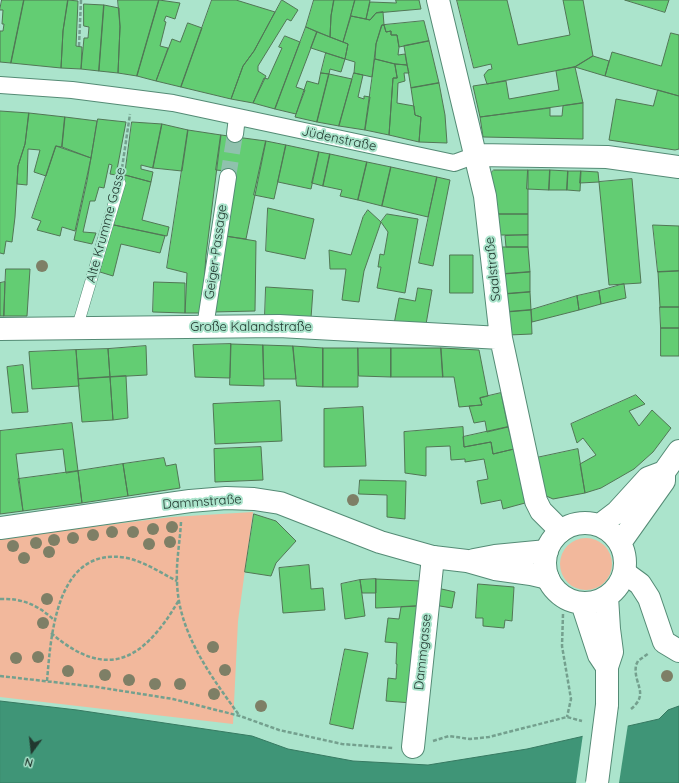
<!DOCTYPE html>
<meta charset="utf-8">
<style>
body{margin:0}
#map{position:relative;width:679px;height:783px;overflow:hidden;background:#abe4cc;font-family:Quicksand,sans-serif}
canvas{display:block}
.north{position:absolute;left:12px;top:731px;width:40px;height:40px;-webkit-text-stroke:3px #abe4cc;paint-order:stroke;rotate:195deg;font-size:11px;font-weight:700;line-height:16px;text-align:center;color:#21382f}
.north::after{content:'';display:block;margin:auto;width:14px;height:18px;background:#21382f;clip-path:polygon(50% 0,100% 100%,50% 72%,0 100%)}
</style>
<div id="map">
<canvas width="679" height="783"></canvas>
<div class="north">N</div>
</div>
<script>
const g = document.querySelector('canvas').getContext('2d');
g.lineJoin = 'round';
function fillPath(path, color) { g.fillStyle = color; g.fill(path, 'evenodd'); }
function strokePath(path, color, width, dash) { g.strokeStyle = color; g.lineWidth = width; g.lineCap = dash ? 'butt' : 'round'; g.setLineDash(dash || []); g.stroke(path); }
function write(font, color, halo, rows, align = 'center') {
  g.font = font + ' Quicksand,sans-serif'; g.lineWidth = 4; g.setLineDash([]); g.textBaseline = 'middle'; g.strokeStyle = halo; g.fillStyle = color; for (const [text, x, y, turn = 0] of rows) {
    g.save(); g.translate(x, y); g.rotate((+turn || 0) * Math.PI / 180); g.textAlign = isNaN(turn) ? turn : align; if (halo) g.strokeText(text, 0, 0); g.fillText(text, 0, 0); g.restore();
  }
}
fillPath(new Path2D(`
 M253,512L238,621L233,724L0,697V538L172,517Z
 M560 564a26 26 0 1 1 52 0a26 26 0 1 1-52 0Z`), '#f2b89c');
const water = new Path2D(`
 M0,701L77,710L252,736L288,749L353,761L428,765L527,749L659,719L668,710L679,706V783H0Z`);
fillPath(water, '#3f9577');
strokePath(water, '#367961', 1);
fillPath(new Path2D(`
 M628,724L619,783H576L583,734Z`), '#abe4cc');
const building = new Path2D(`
 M2,0H24L11,63L0,62V31H3L4,24H2L3,10H0Z
 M24,0H68L63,31L61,68L11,63Z
 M68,0L78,1L76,46L82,47L81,69L61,68L63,31Z
 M118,0H159L137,76L118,73L120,27Z
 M159,0L180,3L175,19L166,16L164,21L166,22L160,46L168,48L156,81L137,76Z
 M212,0H236L275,12L254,51L243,66L231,99L181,87Z
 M282,0L298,10L291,21L287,19L258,66V71L266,76L253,103L231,99L243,66L254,51Z
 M314,0H334L331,16L330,37L306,27Z
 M334,0H355L343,42L330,37L331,16Z
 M355,0H370L366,19L351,16Z
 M396,0H419L421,9L376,13L370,20L366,19L370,2L396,3Z
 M457,0H507L518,45L570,35L563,0H583L593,56L575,67L487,84L484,75L488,70L492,69L491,64L474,68Z
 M625,0H669L665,12Z
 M84,4L104,5L99,71L81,69L84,38H88L89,27L84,26Z
 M104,5L119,8L120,27L118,73L99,71Z
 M383,12L384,25H382L376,44L372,77L354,73L355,62L345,59L348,44L343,42L351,16L370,20L376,13Z
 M424,21L429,41L399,47L397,35H391V31L386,32L384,25Z
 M188,23L202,28L181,87L156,81L172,39L180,42Z
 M382,25H384L386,32L391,31V35H397L399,47L398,55L405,54L407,65L395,64L375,59L376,44Z
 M306,27L317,32L296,87L305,90L296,114L275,109Z
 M317,32L348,44L345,59L311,48Z
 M671,33L679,35V96L605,76L612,52L661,66Z
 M285,36L300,42L275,109L253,103L264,78L268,79L282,48L279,47Z
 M429,41L439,83L411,88L404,46Z
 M326,53L345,59L341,72L330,69L329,74L321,73Z
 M593,56L609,61L605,76L575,67Z
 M375,59L395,64L397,78H393L389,135L365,130Z
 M395,64L407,65L409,73H404L405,81L398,83L397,103L414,106L415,115L421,117L419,142L389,135L393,78H397Z
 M575,67L583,103L480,117L473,86L506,81L509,99L559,90L556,71Z
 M321,73L329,74L317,122L295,117L307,81L318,84Z
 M354,73L363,75L358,97L364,99V96L370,97L365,130L339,126Z
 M329,74L352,79L339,126L317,122Z
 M439,83L445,115L447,143L419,142L421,117L415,115L411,88Z
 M658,90L679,96V149L675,150L609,140L616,99L653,106Z
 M583,103V139L483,137L480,117L550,108V116H562L563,106Z
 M0,111L29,113L25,144L18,166L15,217L12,242L6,241L4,254L0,253Z
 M29,113L65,117L62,147L56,146L46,176L34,172L40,150L28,149L27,185L17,184L18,166L25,144Z
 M65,117L97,121L91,158L62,147Z
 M98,119L126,122L116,175L110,174L112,165L109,164L104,188L99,187L95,201H90L83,232L96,233L92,244L74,240L87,181Z
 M132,122L162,124L153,168L141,165V169L153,172L151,182L125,175Z
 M162,124L188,130L182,171L153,168Z
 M188,130L221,135L206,255L202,313H185L187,273L167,268Z
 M221,135L266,141L246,239L225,236L236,172L216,170Z
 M266,141L286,145L274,199L254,195Z
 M286,145L319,152L311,189L278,182Z
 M56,146L91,158L75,231L62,227L60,236L37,230L41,221L32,218Z
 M319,152L330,154L323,186L312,183Z
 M330,154L367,162L358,200L340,196L342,190L323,186Z
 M367,162L391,167L382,206L358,200Z
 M391,167L437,177L428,217L382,206Z
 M494,170H528V214H492L491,173Z
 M528,170H550L549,190L527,189Z
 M550,170L568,171L567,190H549Z
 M568,171H581L580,191L567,190Z
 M581,171L598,172L599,182L580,183Z
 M125,175L151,182L142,220L169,227L167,236L114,225Z
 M437,177L450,180L433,266L419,263Z
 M632,179L641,283L609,285L599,182Z
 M268,208L314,219L305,259L266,251Z
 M368,210L381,222L364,271L359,302L342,300L346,269H330L329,250L351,255L363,217Z
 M387,214L418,219L405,293L377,288L381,267H378L380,254L384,255L388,232L381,222Z
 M497,214H528V235H497Z
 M112,223L114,225L165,236L160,253L121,244L113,276L100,272Z
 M653,225L679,226V271L658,272Z
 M528,235V247H506L505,236Z
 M225,236L256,241L255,311L213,312Z
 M502,247H528L530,272L504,274Z
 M450,255H473V293H450Z
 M6,269H30L27,316H4Z
 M679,271V307H660L658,272Z
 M530,272V292L505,294L504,274Z
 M5,282L4,316H0V283Z
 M154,282L185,283V313L153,312Z
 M624,284L626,298L601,304L599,291Z
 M266,287L313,290L311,318L265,315Z
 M418,288L432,290L425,330L394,324L399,298L415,301Z
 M599,291L601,304L579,310L577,296Z
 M530,292L531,310L507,312L505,294Z
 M577,296L579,310L532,322L531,310Z
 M660,307H679V328H661Z
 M531,310L532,334L509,335L507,312Z
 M661,328H679V356H661Z
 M231,344L263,345L264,386L230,385Z
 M231,344L230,378L195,377L193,345Z
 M263,345L293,346L296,379H264Z
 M146,346L147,375L110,377L108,349Z
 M293,346L323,348V387L297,386Z
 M323,348H358V387H323Z
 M358,348H391V377L359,376Z
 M391,348H441L443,377H391Z
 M441,348L479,350L488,396L480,398L482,405L459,407L454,377H443Z
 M108,349L110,377L78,379L76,350Z
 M76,350L79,386L32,389L29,352Z
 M23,365L28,412L12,413L7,367Z
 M126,376L128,418L113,420L110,377Z
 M110,377L113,420L82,422L78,379Z
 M501,393L508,427L487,432L485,421L474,423L469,406L482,405L480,398Z
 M636,395L645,404L629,411L639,426L652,410L671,428L653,452L634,469L601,488L585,493L580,464L596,455L583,438L577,443L571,424Z
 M280,401L282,441L215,444L213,404Z
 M363,407L366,466L324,467V409Z
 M72,423L78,471L66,473L63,449L16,454L23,511L0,514V431Z
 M463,427L464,447L491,442L493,454L514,449L525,503L503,509L501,500L481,504L477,481L488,479L484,459L465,462V459L451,460L450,446L426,447V476L405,473L404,432Z
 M508,427L514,449L493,454L491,442L464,447L463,437Z
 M261,447L263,480L215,482L214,449Z
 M578,449L585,493L553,499L544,495L536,458Z
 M164,458L166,466L176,464L180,488L128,496L123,464Z
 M123,464L128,496L82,503L78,471Z
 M78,471L82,503L23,511L18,479Z
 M360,480L406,481L405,519L387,517V495L359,494Z
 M254,514L276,521L296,541L276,563L271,576L245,572Z
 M309,565L311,589L323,588L325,610L283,613L279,568Z
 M376,579L421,581L420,606L376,608Z
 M376,579V593H362L360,580Z
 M360,580L365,616L345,619L341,584Z
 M478,584L514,587L512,621L505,620L504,628L483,626V618H476Z
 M437,588L455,592L452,608L434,605Z
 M420,606L412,703L386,701L388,678L396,679L397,664H396L397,643L385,642L388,618L399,619L401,607Z
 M345,649L368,653L353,729L330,724Z`);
fillPath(building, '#63cd73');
strokePath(building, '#517655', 1);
strokePath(new Path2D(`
 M228,177L235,134`), '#8fc2ad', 16, [16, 8]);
const service = new Path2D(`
 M77,328L120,183`);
const pedestrian = new Path2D(`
 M0,85L72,90L173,103L454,163L476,155
 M235,134L237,117
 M205,327L228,177`);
const minor = new Path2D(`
 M438,0L485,196L501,338L536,501L541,511L561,531
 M476,155L607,157L679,167
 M0,329L279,326L501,338
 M625,573L640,584L649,598L664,642L679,651
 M413,747L433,557`);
const tertiary = new Path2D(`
 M0,528L190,501L226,498L254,499L280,503L380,542L433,557L467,561L495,569L531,574L548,578
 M474,560L495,556L547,551`);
const secondary = new Path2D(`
 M545 563a40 40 0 1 1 80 0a40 40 0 1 1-80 0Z
 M600,525L617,512L648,478L664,472L679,451
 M620,543L664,481V472
 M607,597L609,629L612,652L607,667V705
 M582,603L599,655L607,667`);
strokePath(service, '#548b75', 12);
strokePath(pedestrian, '#548b75', 18);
strokePath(minor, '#548b75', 24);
strokePath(tertiary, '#548b75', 24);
strokePath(secondary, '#548b75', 24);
strokePath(new Path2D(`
 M79,46L81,0
 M122,168L130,114
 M181,522C180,542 176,561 177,581C178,632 210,675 239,715
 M0,599C22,598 38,605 54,620
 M563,614L562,646L571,699L567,717
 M51,633C109,683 145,658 179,600
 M0,676L97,687L173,699L240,716L279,730L342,744L393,748
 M47,681C51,635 56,545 127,558C145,562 161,573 177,581
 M631,709C650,693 633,685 636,665L638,661L649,653
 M433,741L449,736L470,739L489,737L567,717L582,721`), '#74a08e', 2.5, [4, 2]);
strokePath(service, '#fff', 11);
strokePath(pedestrian, '#fff', 16);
strokePath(minor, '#fff', 22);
strokePath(tertiary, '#fff', 22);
strokePath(secondary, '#fff', 22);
const secondaryBridge = new Path2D(`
 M597,783L607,705`);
strokePath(secondaryBridge, '#548b75', 24, []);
strokePath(secondaryBridge, '#fff', 22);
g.fillStyle = '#7e7f66';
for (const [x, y] of [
 [42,266],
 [353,500],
 [172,527],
 [153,529],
 [112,532],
 [133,532],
 [93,535],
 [73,538],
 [54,540],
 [170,542],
 [36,543],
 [149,544],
 [13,546],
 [49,552],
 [24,558],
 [47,599],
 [43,623],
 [213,647],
 [38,657],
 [16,658],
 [225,670],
 [68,671],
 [105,675],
 [667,676],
 [129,680],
 [155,684],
 [180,684],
 [214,694],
 [261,706]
]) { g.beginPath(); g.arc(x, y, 6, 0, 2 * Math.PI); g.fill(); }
write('13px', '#21382f', '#abe4cc', [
 ["Jüdenstraße",339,139,12],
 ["Alte Krumme Gasse",106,225,-75],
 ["Geiger-Passage",216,252,-82],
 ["Saalstraße",493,269,-96],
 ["Große Kalandstraße",251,327],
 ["Dammstraße",202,502,-4],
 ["Dammgasse",423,652,-84]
]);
</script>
